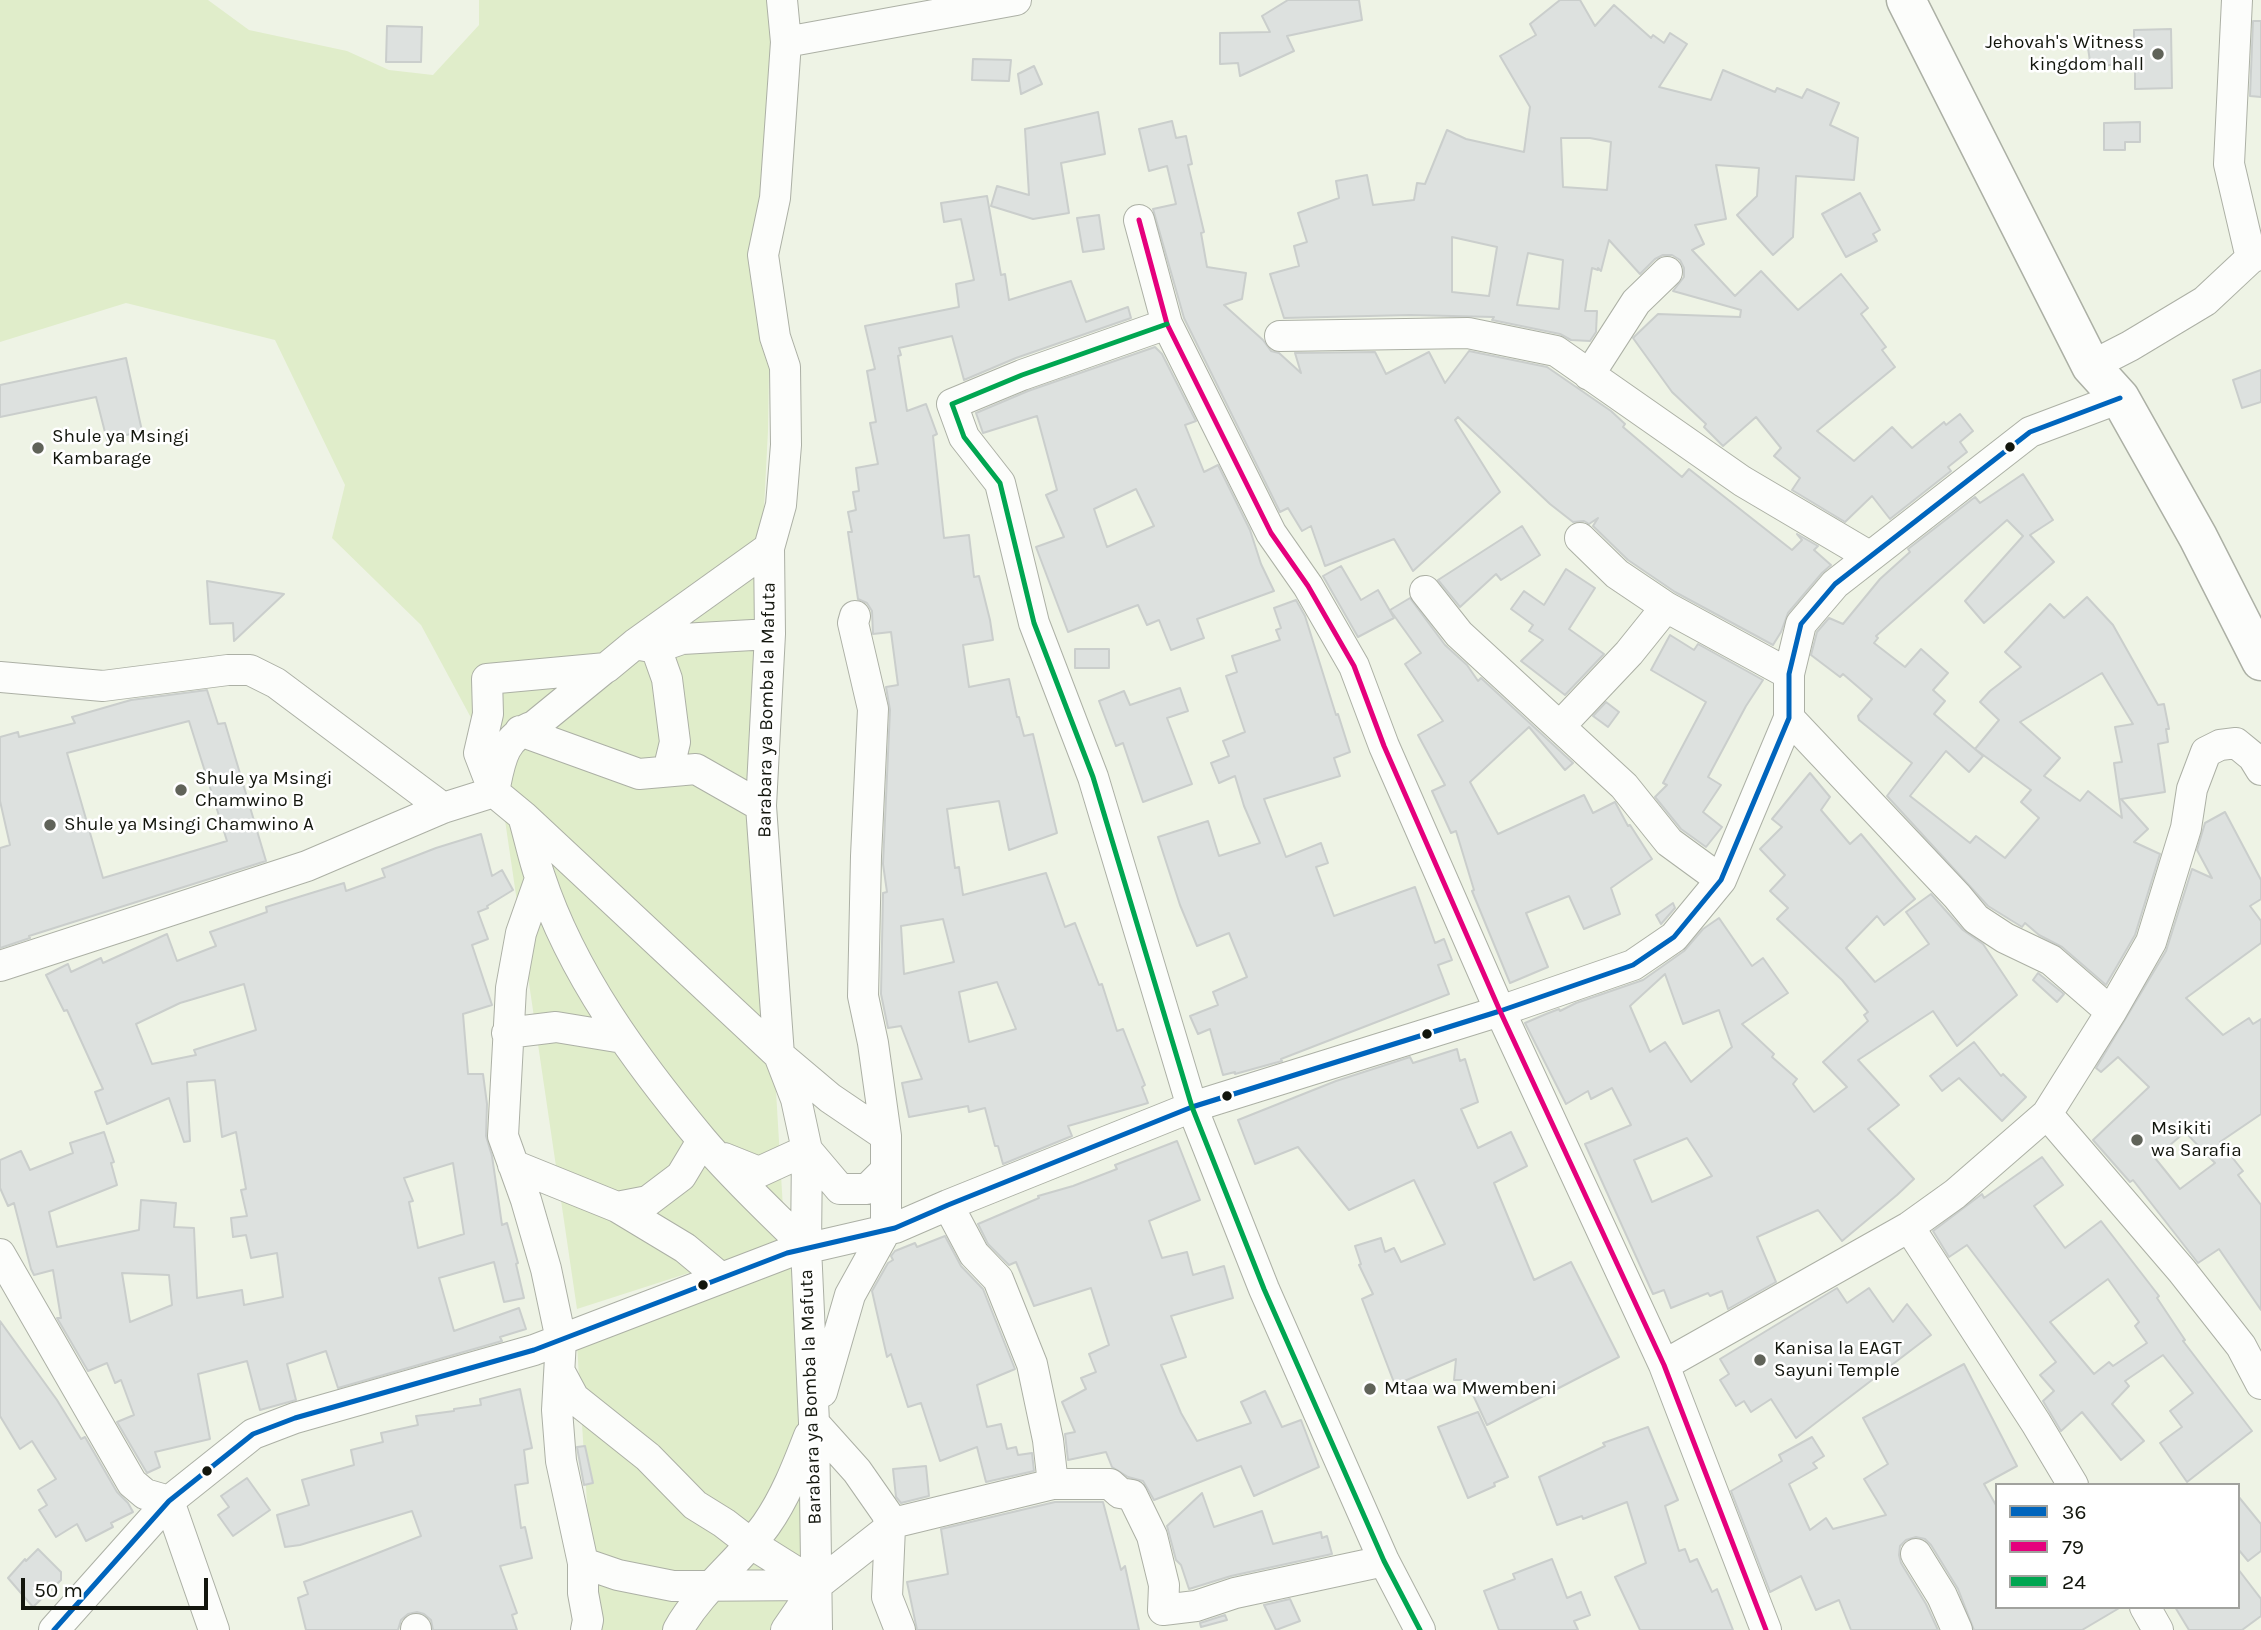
<!DOCTYPE html>
<style>
body{margin:0}
#map{position:relative;width:2261px;height:1630px;overflow:hidden;background:#eef3e5;font-family:Karla,sans-serif}
canvas{display:block}
.legend{position:absolute;left:1995px;top:1483px;width:245px;height:126px;box-sizing:border-box;background:#fff;border:2px solid #a1a29e;margin:0;padding:9px 12px;list-style:none;font-size:21px;color:#13160d}
.legend li{display:flex;align-items:center;gap:14px;height:35px}
.legend b{width:35px;border:2px solid #a1a29e}
.scale{position:absolute;left:21px;top:1578px;width:187px;height:32px;box-sizing:border-box;border:4px solid #13160d;border-top:0;padding-left:9px;font-size:21px;line-height:24px;white-space:nowrap;color:#13160d;-webkit-text-stroke:5px #fff;paint-order:stroke}
</style>
<div id="map">
<canvas width="2261" height="1630"></canvas>
<ul class="legend">
<li><b style="height:9px;background:#0065bd"></b>36</li>
<li><b style="height:9px;background:#e5007d"></b>79</li>
<li><b style="height:9px;background:#00a651"></b>24</li>
</ul>
<div class="scale">50 m</div>
</div>
<script>
const g = document.querySelector('canvas').getContext('2d');
g.lineJoin = 'round';
function fillPath(path, color) { g.fillStyle = color; g.fill(path, 'evenodd'); }
function strokePath(path, color, width, dash) { g.strokeStyle = color; g.lineWidth = width; g.lineCap = dash ? 'butt' : 'round'; g.setLineDash(dash || []); g.stroke(path); }
function write(font, color, halo, rows, align = 'center') {
  g.font = font + ' Karla,sans-serif'; g.lineWidth = 5; g.setLineDash([]); g.textBaseline = 'middle'; g.strokeStyle = halo; g.fillStyle = color; for (const [text, x, y, turn = 0] of rows) {
    g.save(); g.translate(x, y); g.rotate((+turn || 0) * Math.PI / 180); g.textAlign = isNaN(turn) ? turn : align; if (halo) g.strokeText(text, 0, 0); g.fillText(text, 0, 0); g.restore();
  }
}
fillPath(new Path2D(`
 M0,0H208L249,30L347,51L389,70L433,75L479,25V0H772L774,48L768,431L761,566L762,856L785,1242L577,1309L497,766L421,625L332,538L345,485L275,340L126,303L0,342Z
 M792,1258L814,1630H595L576,1329Z`), '#e0edca');
const building = new Path2D(`
 M1288,0H1359L1362,20L1287,36L1294,51L1240,76L1238,63L1220,64V33L1270,32L1262,16Z
 M1560,0H1580L1595,26L1614,5L1651,38L1653,35L1664,43L1670,33L1687,44L1659,87L1711,100L1723,70L1775,92L1777,88L1802,98L1807,89L1839,103L1830,125L1858,138L1854,180L1796,176L1793,237L1773,255L1737,215L1757,196L1759,168L1716,165L1726,219L1695,225L1704,244L1692,250L1735,296L1761,271L1798,310L1841,274L1868,308L1861,314L1886,347L1882,350L1895,367L1817,431L1854,461L1892,427L1912,448L1944,422L1946,425L1960,414L1973,431L1960,442L1967,452L1948,467L1951,471L1890,519L1872,496L1845,522L1792,490L1800,478L1774,456L1781,448L1756,417L1723,446L1704,427L1706,424L1672,392L1633,338L1635,336L1658,314L1740,317L1741,310L1673,291L1684,277V268L1680,260L1672,255H1663L1655,259L1640,274L1609,240L1601,271L1598,268V270L1592,268L1585,311H1597L1596,332L1590,341L1571,340L1560,334L1492,320L1494,317L1410,315L1284,318L1270,274L1299,266L1294,246L1307,242L1298,213L1339,198L1336,181L1367,175L1373,205L1414,200L1417,183L1425,184L1447,130L1466,139L1524,152L1530,107L1500,56L1536,35L1530,24ZM1561,138H1590L1611,142L1607,190L1563,187ZM1452,237L1497,247L1489,296L1452,292ZM1528,253L1563,260L1559,309L1517,305Z
 M2253,21H2261V97L2250,96Z
 M387,26L422,27L421,62H386Z
 M2171,29L2172,88L2135,89V61L2091,68L2088,48L2134,40V30Z
 M973,59L1011,60L1009,81L972,80Z
 M1034,66L1042,84L1021,94L1018,74Z
 M1098,112L1105,154L1061,163L1069,213L1033,219L991,206L997,186L1029,195L1025,129Z
 M1172,121L1176,138L1186,136L1192,164L1188,165L1204,232L1201,233L1207,267L1246,273L1242,299L1224,305L1263,340L1271,351L1279,353L1301,373L1295,353L1375,352L1386,374L1429,352L1445,383L1469,351L1547,367L1611,411L1625,424L1623,427L1682,477L1689,469L1792,550L1802,540L1797,534L1818,546L1814,550L1831,565L1822,573L1788,613L1781,632L1773,645L1675,592L1628,560L1593,526L1598,518L1589,524L1584,521L1573,522L1550,504L1458,417L1455,420L1500,492L1413,571L1394,539L1325,566L1311,526L1302,531L1288,508L1280,512L1184,318L1153,209L1176,204L1167,166L1149,171L1139,129Z
 M2140,122V142H2125V150H2104V123Z
 M1860,193L1880,230L1873,234L1877,241L1846,257L1822,214Z
 M987,196L1001,275L1005,274L1009,300L1071,281L1086,322L1128,307L1131,318L1016,358L964,380L952,336L899,348L901,355L898,356L907,411L926,404L937,434L933,436L944,538L969,535L974,577L979,576L990,620L993,640L963,645L969,687L1009,679L1017,717H1019L1024,736L1033,734L1057,833L1009,850L999,801L947,809L955,868L959,867L963,895L1046,873L1065,927L1075,923L1099,985L1102,984L1117,1031L1123,1029L1145,1085L1142,1087L1148,1103L1068,1126L1072,1136L1003,1164L998,1146H995L985,1108L969,1112L968,1106L909,1117L902,1083L922,1079L901,1026L888,1028L881,994L883,893L887,892L883,864L890,710L886,687L898,685L891,632L873,634L872,611L867,603L858,599L848,532H852L848,512L856,510L853,492L859,491L856,468L878,464L870,423L876,422L867,371L875,369L865,326L959,307L956,284L974,280L961,219L944,222L941,203ZM943,919L954,962L904,974L901,926ZM997,982L1016,1029L969,1042L959,992Z
 M1099,215L1104,249L1083,252L1077,218Z
 M1155,347L1162,354L1196,421L1185,425L1204,472L1218,465L1250,530L1261,564L1274,591L1197,619L1204,638L1171,650L1159,620L1147,625L1138,605L1068,632L1036,547L1064,537L1046,495L1057,490L1037,416L983,433L976,413L1028,391ZM1136,489L1154,526L1107,547L1094,509Z
 M126,358L142,431L107,440L96,397L0,417V385Z
 M2261,370V402L2242,408L2233,380Z
 M2023,474L2053,520L2030,535L2054,562L1984,623L1965,601L2023,536L2007,520L1876,636L1878,638L1874,643L1905,667L1921,649L1948,673L1933,690L1945,701L1934,714L1983,756L1969,772L1946,751L1910,796L1970,843L1976,836L2005,858L2039,818L2021,802L2031,790L1975,749L1999,720L1980,702L1990,691L2021,667L2005,652L2050,604L2064,618L2087,597L2113,625L2158,705L2164,704L2169,729H2166L2168,742L2158,744L2165,792L2121,799L2148,829L2134,842L2160,854L2135,935L2106,985L2062,947L2039,935L2025,923L2022,927L1988,906L1887,796L1912,763L1859,720L1858,716L1872,699L1843,674L1840,677L1811,655L1817,632L1829,618L1843,624L1880,579L1910,552L1908,549L1975,497L1980,503ZM2102,673L2133,724L2115,727L2122,762L2114,763L2122,818L2088,791L2080,801L2044,776L2060,758L2020,722Z
 M1522,526L1540,555L1501,580L1496,574L1460,607L1438,580Z
 M1341,566L1361,600L1378,590L1394,618L1358,637L1323,576Z
 M1566,569L1595,588L1569,629L1604,654L1565,695L1521,661L1543,640L1529,631L1533,625L1511,609L1524,591L1544,605Z
 M207,581L284,594L234,641L233,623L210,624Z
 M1410,598L1445,645L1467,665L1478,681L1481,678L1573,763L1565,770L1529,727L1470,782L1498,834L1584,795L1593,813L1615,802L1628,826L1630,825L1652,859L1611,888L1620,914L1584,929L1569,896L1526,913L1548,967L1510,983L1472,891L1474,890L1456,831L1451,833L1432,791L1445,785L1418,735L1443,721L1405,664L1421,653L1390,610Z
 M1296,600L1305,616L1336,715L1338,714L1350,752L1334,758L1340,776L1264,799L1286,857L1321,843L1328,863L1316,867L1334,916L1415,887L1435,943L1444,939L1452,960L1438,965L1449,994L1281,1059L1282,1061L1235,1074V1072L1223,1075L1210,1029L1198,1034L1190,1016L1218,1005L1213,992L1247,977L1229,933L1197,946L1180,905L1158,837L1208,821L1219,856L1260,843L1244,806L1235,776L1219,783L1211,763L1229,756L1223,741L1245,732L1226,676L1237,672L1232,656L1280,640L1276,630L1281,628L1274,608Z
 M1670,635L1694,650L1698,644L1763,680L1746,706L1708,777L1721,785L1703,812L1722,827L1706,847L1681,829L1655,797L1667,785L1663,783L1706,702L1651,670Z
 M1075,649H1109V668H1075Z
 M1180,688L1188,711L1167,718L1192,784L1143,802L1123,743L1116,746L1099,701L1124,691L1130,705Z
 M207,690L218,724L225,723L266,861L29,936L30,938L0,948V848L10,845L0,801V737L18,732L19,737L75,723L72,717L131,700ZM189,721L227,841L103,878L67,753Z
 M1606,702L1619,712L1608,727L1593,716Z
 M1810,773L1830,797L1821,810L1850,844L1861,834L1915,899L1884,925L1877,916L1846,948L1875,982L1929,944L1906,912L1931,894L1963,930L1983,944L2017,995L1957,1046L1933,1011L1858,1060L1899,1105L1868,1129L1914,1179L1897,1195L1842,1241L1818,1210L1757,1237L1776,1282L1728,1309L1722,1291L1710,1296L1708,1293L1671,1308L1664,1290L1653,1294L1585,1144L1631,1125L1612,1088L1591,1099L1588,1091L1566,1104L1525,1023L1546,1014L1559,1009L1560,1011L1576,1003L1643,980L1684,951L1703,929L1719,918L1752,966L1763,958L1788,993L1742,1024L1774,1054L1772,1057L1797,1079L1793,1084L1814,1112L1847,1087L1823,1062L1868,1021L1864,1015L1868,1012L1842,980L1777,919L1788,908L1770,891L1785,875L1760,849L1782,827L1772,819ZM1665,974L1683,1024L1719,1010L1732,1047L1691,1082L1665,1042L1650,1052L1630,1006ZM1687,1138L1712,1176L1652,1202L1634,1160Z
 M2225,812L2261,880V899L2250,906L2261,921V943L2186,998L2223,1035L2249,1018L2253,1024L2261,1019V1114L2220,1142L2243,1171L2238,1175L2261,1205V1310L2219,1249L2198,1263L2133,1180L2130,1182L2093,1140L2149,1087L2118,1057L2101,1072L2096,1068L2166,951L2192,869L2212,878L2197,850L2205,823ZM2185,1132L2215,1163L2180,1189L2155,1158Z
 M481,834L492,876L502,870L513,890L487,906L488,908L478,912L488,939L472,945L492,1005L463,1014L468,1074H483L487,1104L486,1136L492,1156L502,1225L507,1223L518,1263L516,1264L524,1298L504,1302L494,1262L439,1278L454,1331L519,1308L526,1329L500,1337L502,1341L338,1388L326,1351L287,1364L296,1400L260,1410L247,1361L198,1374L210,1439L155,1452L160,1467L147,1473L117,1422L134,1415L121,1380L115,1383L107,1363L88,1371L57,1318H61L53,1270L34,1275L31,1269L14,1203L8,1206L0,1188V1160L21,1151L30,1170L73,1153L70,1143L104,1132L114,1162L111,1163L117,1185L49,1212L57,1247L139,1230L141,1200L176,1203L174,1227L194,1228L197,1298L242,1290L244,1305L283,1297L277,1253L251,1258L246,1235L233,1237L231,1218L247,1216L241,1190L246,1189L236,1132L222,1137L215,1080L187,1082L190,1141L184,1142L169,1098L107,1124L95,1092L103,1089L67,1010L64,1011L46,975L68,964L71,972L101,958L103,963L167,934L177,961L216,946L210,932L267,912L266,907L344,883L346,891L385,877L382,869L436,848ZM244,984L256,1030L194,1050L196,1055L152,1064L136,1024L180,1003ZM453,1163L464,1234L418,1248L409,1202L413,1201L404,1178ZM122,1273L169,1275L172,1305L130,1322Z
 M1673,903L1675,908L1661,924L1656,915Z
 M2038,973L2064,994L2057,1002L2033,980Z
 M1974,1042L2001,1076L2003,1074L2026,1097L2002,1121L1959,1078L1942,1091L1930,1076Z
 M1457,1049L1460,1061L1465,1059L1478,1102L1461,1109L1478,1148L1511,1132L1527,1166L1494,1183L1534,1280L1571,1262L1619,1357L1487,1425L1466,1380H1454L1456,1359L1395,1385L1362,1299L1373,1294L1359,1265L1361,1264L1355,1246L1381,1238L1385,1252L1394,1248L1401,1262L1445,1244L1414,1180L1349,1210L1298,1147L1255,1164L1238,1120L1336,1081L1410,1057L1413,1063Z
 M1177,1141L1200,1200L1149,1221L1162,1258L1187,1252L1193,1275L1224,1266L1233,1298L1171,1316L1186,1357L1161,1365L1181,1413L1197,1441L1251,1423L1241,1402L1265,1391L1282,1427L1301,1420L1319,1467L1254,1496L1241,1466L1154,1500L1143,1481L1128,1477L1112,1467L1106,1452L1068,1460L1065,1434L1075,1432L1062,1402L1086,1389L1081,1378L1096,1372L1089,1354L1109,1345L1091,1288L1034,1306L1016,1262L1009,1265L988,1244L978,1224L1039,1198L1038,1196L1073,1186L1117,1169L1115,1165Z
 M2042,1157L2063,1185L2034,1206L2065,1248L2101,1221L2159,1296L2157,1298L2185,1340L2183,1341L2252,1431L2187,1482L2160,1443L2182,1427L2170,1411L2193,1393L2163,1355L2125,1381L2129,1386L2112,1404L2144,1441L2121,1460L2082,1412L2061,1431L2043,1401L2054,1391L2040,1375L2056,1362L1967,1245L1949,1257L1933,1231L1982,1194L1984,1198ZM2108,1279L2139,1322L2135,1326L2147,1343L2113,1366L2109,1362L2094,1374L2050,1322Z
 M945,1236L961,1266L983,1289L1015,1369L977,1385L987,1427L1001,1424L1007,1449L1016,1447L1018,1455L1032,1453L1034,1471L986,1482L977,1447L940,1461L921,1403L908,1407L891,1354L887,1357L872,1291L888,1263L893,1260L891,1256L895,1251L915,1243L917,1247Z
 M1837,1288L1847,1303L1869,1288L1893,1322L1907,1304L1931,1335L1796,1438L1771,1399L1751,1412L1744,1401L1736,1406L1720,1380L1729,1374L1720,1359Z
 M0,1321L57,1400L81,1439L85,1437L117,1492L128,1503L133,1512L111,1523L113,1527L86,1541L77,1524L56,1537L39,1510L47,1505L38,1490L56,1479L32,1441L20,1449L0,1416Z
 M1964,1364L2017,1466L1984,1484L1997,1507V1607H2121L2082,1630H1974L1958,1589L1931,1545L1925,1539L1916,1537L1906,1540L1900,1546L1899,1555L1901,1563L1926,1604L1938,1630H1851L1839,1600L1816,1610L1801,1576L1770,1592L1731,1491L1782,1461L1779,1455L1812,1437L1824,1456L1813,1463L1817,1468L1789,1484L1810,1530L1826,1518L1833,1529L1886,1515L1864,1479L1888,1464L1863,1418Z
 M520,1389L532,1448L524,1450L528,1483L515,1485L521,1528L525,1527L532,1558L500,1566L517,1613L512,1615L517,1630H433L431,1620L424,1614L417,1612L408,1614L401,1620L398,1630H306L298,1598L308,1594L304,1582L421,1536L412,1511L300,1545L285,1547L277,1515L309,1505L302,1480L354,1465L351,1450L383,1442L381,1433L418,1425L416,1416L454,1411V1409L481,1405L480,1399Z
 M1478,1412L1508,1477L1494,1483L1495,1486L1468,1498L1438,1427Z
 M1648,1427L1678,1500L1665,1506L1679,1551L1685,1549L1690,1562L1697,1559L1712,1592L1717,1589L1733,1630H1640L1615,1577L1646,1563L1627,1502L1583,1519L1582,1516L1557,1525L1539,1477L1605,1446L1603,1443Z
 M585,1446L593,1483L584,1485L577,1447Z
 M926,1466L929,1496L901,1503L896,1497L893,1469Z
 M247,1478L270,1510L233,1536L218,1515L229,1507L221,1496Z
 M1202,1493L1214,1527L1262,1511L1273,1544L1321,1532L1322,1538L1327,1536L1332,1554L1231,1576L1189,1589L1181,1565L1176,1560L1167,1526Z
 M2238,1496L2261,1524V1551L2248,1561L2238,1549Z
 M1055,1502H1103L1121,1570L1125,1566L1139,1630H917L907,1582L948,1574L941,1529Z
 M38,1549L61,1572V1580L33,1607L8,1578L25,1559L26,1561Z
 M1552,1559L1567,1598L1581,1592L1590,1615L1574,1621L1578,1630H1499L1484,1591L1515,1579L1513,1574Z
 M2238,1569L2261,1599V1616L2242,1630H2189L2175,1607H2238Z
 M1290,1599L1300,1621L1276,1630L1264,1605Z
 M1225,1615L1227,1620L1201,1627L1200,1623Z`);
fillPath(building, '#dde1df');
strokePath(building, '#cacecc', 2);
const street = new Path2D(`
 M782,0L786,42L775,198L763,255L775,337L785,367L786,445L781,505L769,548L770,634L761,806L779,1055L796,1099L807,1150L806,1247L814,1423L817,1630
 M2237,0L2229,164L2251,258
 M786,42L1016,0
 M1139,220L1167,324L1271,533L1308,586L1354,666L1384,746L1500,1011L1664,1365L1766,1630
 M1167,324L1022,375L952,404L964,437L1000,483L1034,623L1093,777L1192,1107L1264,1289L1384,1561L1420,1630
 M1280,336L1468,333L1556,351L1742,481L1869,556
 M2091,366L2130,346L2205,301L2251,258L2261,254
 M1589,375L1636,302L1667,272
 M1580,538L1617,574L1666,607L1789,674
 M769,548L635,644L606,668L487,679L488,714L479,753L494,792L523,816L779,1055L830,1098L886,1136
 M1425,591L1459,634L1624,786L1669,842L1721,880
 M635,644L656,648L682,639L770,634
 M656,648L667,679L675,742L668,771
 M0,677L103,686L228,670H250L276,683L443,808
 M1789,718L1957,896L1976,919L2005,938L2051,960L2111,1012
 M1560,726L1629,653L1666,607
 M520,731L639,774L696,769L761,806
 M494,792C500,763 502,737 534,726L605,668
 M523,816C529,836 533,857 540,877C572,974 637,1062 702,1140C734,1178 771,1212 806,1247
 M540,879L521,933L511,988L503,1136L526,1200L546,1269L561,1340L557,1410L561,1461L583,1563V1593L588,1620L586,1630
 M0,966L307,866L443,808L494,792
 M507,1033L556,1027L623,1038
 M2047,1114L2182,1271L2241,1346L2261,1384
 M724,1158L759,1172L807,1150L840,1189H867L886,1170
 M513,1165L617,1207L685,1248L721,1278
 M948,1205L974,1254L998,1279L1032,1364L1048,1440L1053,1484
 M617,1207L648,1201L681,1176L702,1141
 M1909,1227L2036,1423L2073,1485
 M0,1254L132,1483L145,1494L169,1501L214,1630
 M1664,1365L1909,1227L1955,1194L2047,1114L2111,1012L2151,942L2186,828L2192,789L2206,752L2220,745L2236,743L2253,757L2261,770
 M560,1372L574,1398L648,1457L695,1505L724,1523L750,1543L817,1585
 M822,1392L850,1295L886,1230V1136L873,1043L863,996L866,856L873,709L853,623L855,616
 M814,1423L857,1471L887,1514L890,1527L887,1597L900,1630
 M1916,1554L1942,1596L1957,1630
 M583,1563L618,1575L673,1586L817,1585
 M2145,1607L2158,1630
 M416,1629V1630
 M54,1630L169,1501L253,1434L295,1418L534,1350L787,1253L895,1228L948,1205L1192,1107L1500,1011L1633,965L1674,937L1721,880L1789,718V674L1801,624L1835,584L2030,432L2120,398
 M678,1630C701,1589 739,1562 766,1525C785,1498 797,1467 809,1436
 M786,1630L817,1585L897,1522L1053,1484H1110L1120,1493L1132,1495L1152,1536L1164,1585L1163,1610L1196,1606L1235,1593L1384,1561`);
const highway = new Path2D(`
 M1906,0L2091,366L2120,398L2198,537L2261,661`);
strokePath(street, '#acb0a5', 32);
strokePath(highway, '#acb0a5', 41);
strokePath(street, '#fcfdfb', 30);
strokePath(highway, '#fcfdfb', 38);
strokePath(new Path2D(`
 M54,1630L169,1501L253,1434L295,1418L534,1350L787,1253L895,1228L948,1205L1192,1107L1500,1011L1633,965L1674,937L1721,880L1789,718V674L1801,624L1835,584L2030,432L2120,398`), '#0065bd', 5);
strokePath(new Path2D(`
 M1139,220L1167,324L1271,533L1308,586L1354,666L1384,746L1500,1011L1664,1365L1766,1630`), '#e5007d', 5);
strokePath(new Path2D(`
 M1167,324L1022,375L952,404L964,437L1000,483L1034,623L1093,777L1192,1107L1264,1289L1384,1561L1420,1630`), '#00a651', 5);
for (const [x, y, r, color] of [
 [2158,54,7,"#606359"],
 [2010,447,6,"#13160d"],
 [38,448,7,"#606359"],
 [181,790,7,"#606359"],
 [50,825,7,"#606359"],
 [1427,1034,6,"#13160d"],
 [1227,1096,6,"#13160d"],
 [2137,1140,7,"#606359"],
 [703,1285,6,"#13160d"],
 [1760,1360,7,"#606359"],
 [1370,1389,7,"#606359"],
 [207,1471,6,"#13160d"]
]) { const dot = new Path2D(); dot.arc(x, y, r, 0, 2 * Math.PI); g.fillStyle = color; g.fill(dot); strokePath(dot, '#fff', 2.5); }
write('19px', '#13160d', '#fff', [
 ["Jehovah's Witness",2144,43,"right"],
 ["kingdom hall",2144,65,"right"],
 ["Shule ya Msingi",52,437],
 ["Kambarage",52,459],
 ["Shule ya Msingi",195,779],
 ["Chamwino B",195,801],
 ["Shule ya Msingi Chamwino A",64,825],
 ["Msikiti",2151,1129],
 ["wa Sarafia",2151,1151],
 ["Kanisa la EAGT",1774,1349],
 ["Sayuni Temple",1774,1371],
 ["Mtaa wa Mwembeni",1384,1389]
], 'left');
write('19px', '#13160d', '#fff', [
 ["Barabara ya Bomba la Mafuta",767,710,-89],
 ["Barabara ya Bomba la Mafuta",811,1397,-92]
]);
</script>
